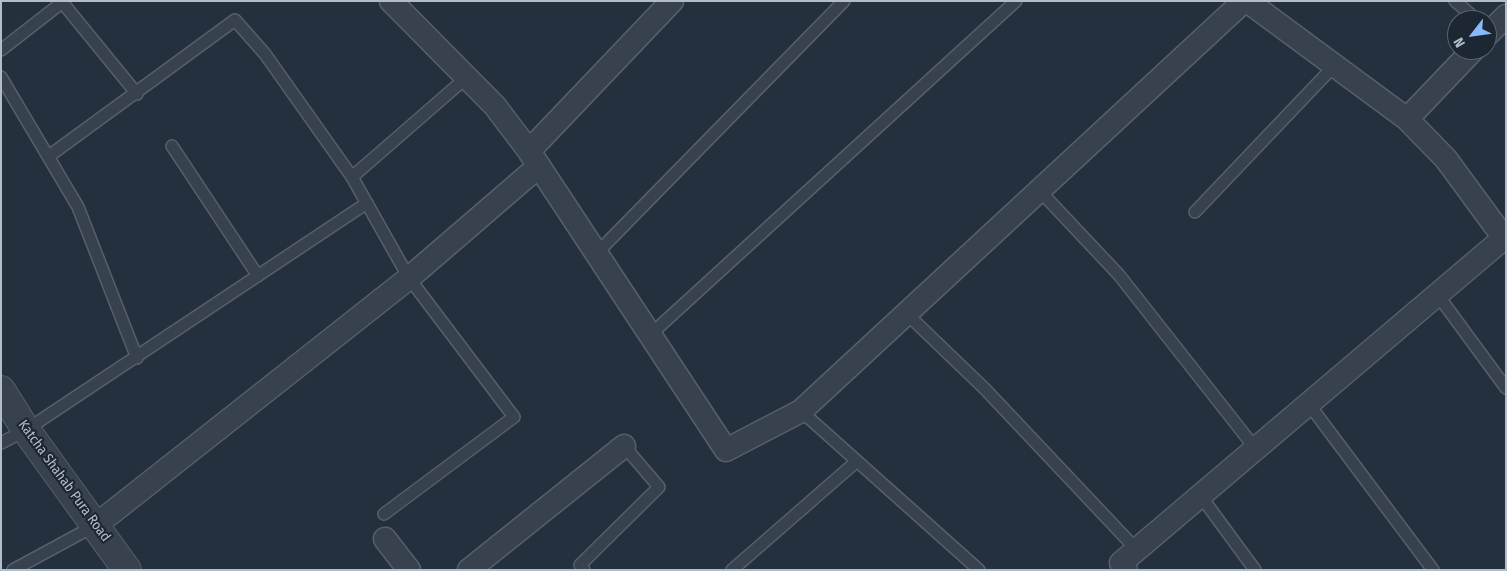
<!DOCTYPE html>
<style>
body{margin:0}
#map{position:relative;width:1507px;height:571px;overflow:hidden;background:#24303e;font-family:"Fira Sans Condensed",sans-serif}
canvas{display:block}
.frame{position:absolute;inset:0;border:2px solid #b3bdc9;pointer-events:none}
.north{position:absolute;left:1447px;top:10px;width:50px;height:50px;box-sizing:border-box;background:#1d2733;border:1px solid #59636f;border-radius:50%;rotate:240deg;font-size:14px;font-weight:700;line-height:20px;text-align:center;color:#b3bdc9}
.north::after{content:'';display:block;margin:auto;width:18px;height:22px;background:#88b9f9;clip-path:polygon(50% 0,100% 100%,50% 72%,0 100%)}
</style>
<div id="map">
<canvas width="1507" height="571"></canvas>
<div class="frame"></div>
<div class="north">N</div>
</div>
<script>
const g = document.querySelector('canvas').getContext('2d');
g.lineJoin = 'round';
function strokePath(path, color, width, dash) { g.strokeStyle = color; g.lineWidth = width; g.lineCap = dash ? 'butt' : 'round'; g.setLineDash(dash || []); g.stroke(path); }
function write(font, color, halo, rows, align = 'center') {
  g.font = font + ' "Fira Sans Condensed",sans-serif'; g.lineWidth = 4.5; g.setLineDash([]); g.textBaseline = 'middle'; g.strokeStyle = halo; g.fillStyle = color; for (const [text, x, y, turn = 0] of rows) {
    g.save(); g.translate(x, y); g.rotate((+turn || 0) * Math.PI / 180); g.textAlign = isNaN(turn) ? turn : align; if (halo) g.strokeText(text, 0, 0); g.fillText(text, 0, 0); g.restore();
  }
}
const service = new Path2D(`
 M1455,1L1477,20
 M62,2L137,94
 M1,50L64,1
 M1,77L78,207L137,358
 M172,146L258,276
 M49,156L235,20L265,54L352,177
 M1040,191L1119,275L1255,448
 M1195,212L1335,65
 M597,253L844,1
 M1437,294L1506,388
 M907,314L985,389L1136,549
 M650,335L1016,1
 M1308,403L1433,570
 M801,411L979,570
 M1,443L26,430L367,203
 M1200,495L1255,570
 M384,514L514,417L409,278L352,177L467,77
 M13,570L96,525
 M584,570L580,565L659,487L624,446
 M732,570L857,461`);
const minor = new Path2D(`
 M391,1L495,106L529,151L726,450L801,411L1244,1
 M1487,35L1506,16
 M1407,119L1473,50
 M529,151L672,1
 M96,525L409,278L539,166
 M385,539L409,570
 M469,570L624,446
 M1126,570L1121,563L1504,238L1446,159L1407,119L1247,1`);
const tertiary = new Path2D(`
 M1,390L26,430L127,570`);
strokePath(service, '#56606c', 14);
strokePath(minor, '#56606c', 25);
strokePath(tertiary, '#56606c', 30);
strokePath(service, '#38424e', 11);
strokePath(minor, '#38424e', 22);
strokePath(tertiary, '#38424e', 28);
write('14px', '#b3bdc9', '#1d2733', [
 ["Katcha Shahab Pura Road",64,481,54]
]);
</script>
